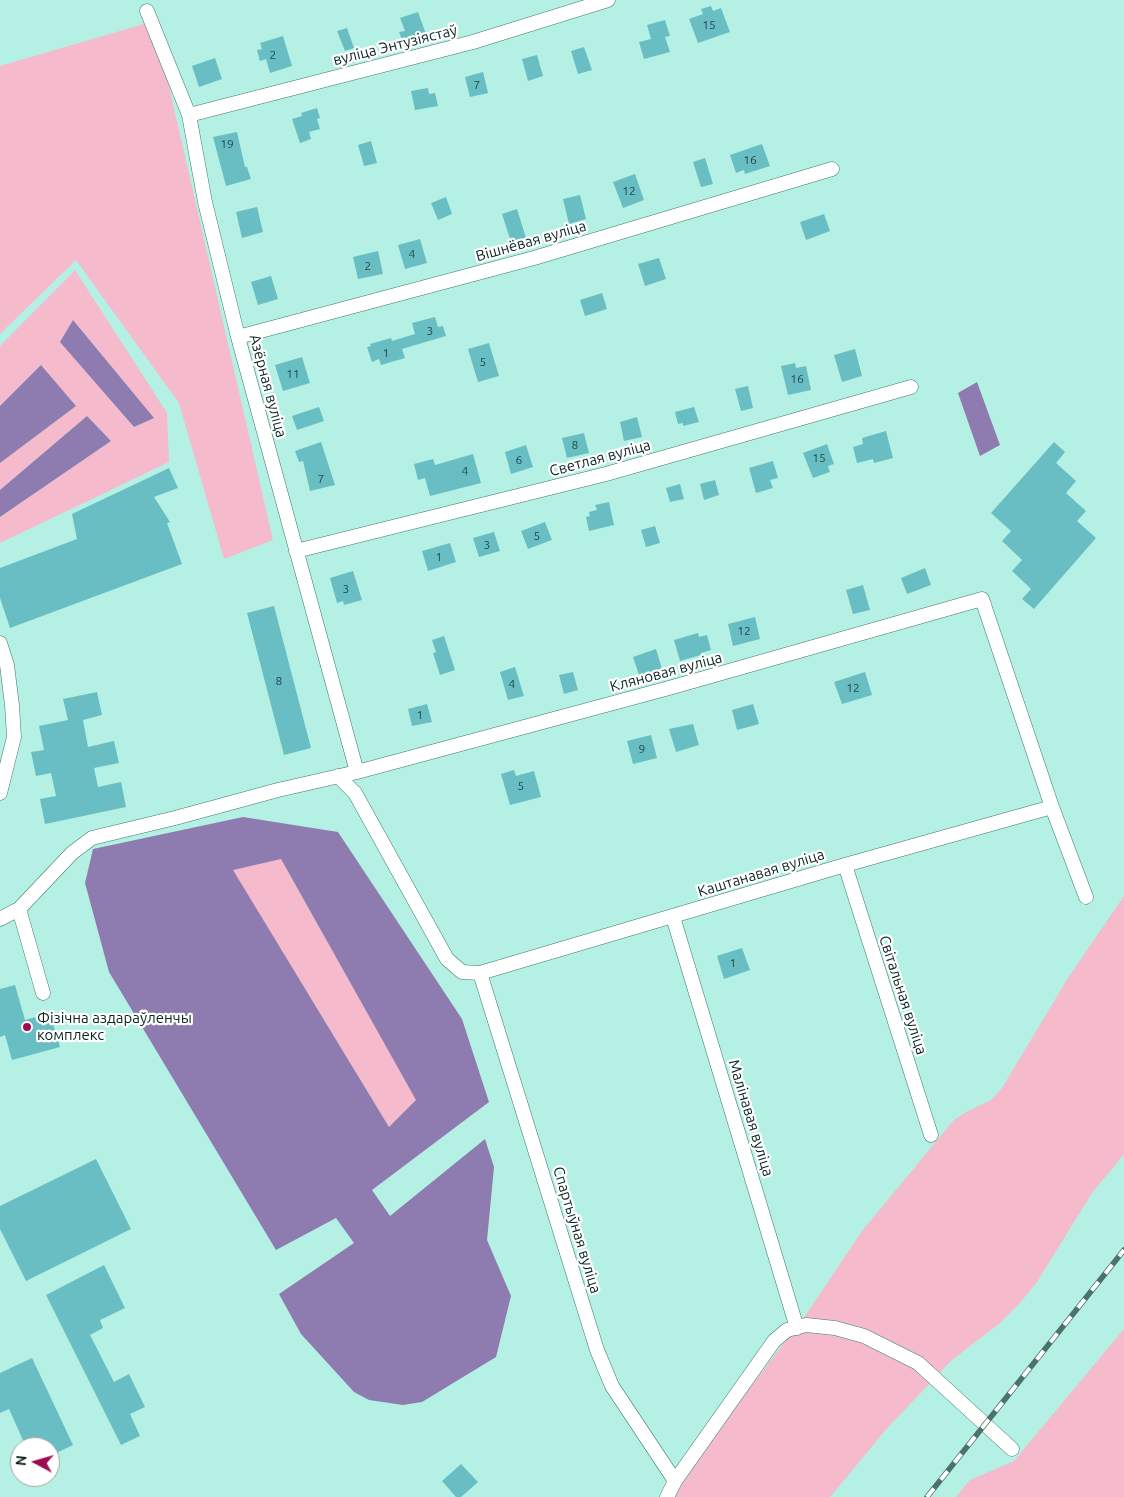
<!DOCTYPE html>
<meta charset="utf-8">
<style>
body{margin:0}
#map{position:relative;width:1124px;height:1497px;overflow:hidden;background:#b4f1e4;font-family:Ubuntu,sans-serif}
canvas{display:block}
.north{position:absolute;left:10px;top:1437px;width:50px;height:50px;box-sizing:border-box;background:#fff;border:1px solid #9da7a5;border-radius:50%;rotate:276deg;font-size:14px;font-weight:700;line-height:20px;text-align:center;color:#0a231f}
.north::after{content:'';display:block;margin:auto;width:18px;height:22px;background:#9f0b53;clip-path:polygon(50% 0,100% 100%,50% 72%,0 100%)}
</style>
<div id="map">
<canvas width="1124" height="1497"></canvas>
<div class="north">N</div>
</div>
<script>
const g = document.querySelector('canvas').getContext('2d');
g.lineJoin = 'round';
function fillPath(path, color) { g.fillStyle = color; g.fill(path, 'evenodd'); }
function strokePath(path, color, width, dash) { g.strokeStyle = color; g.lineWidth = width; g.lineCap = dash ? 'butt' : 'round'; g.setLineDash(dash || []); g.stroke(path); }
function write(font, color, halo, rows, align = 'center') {
  g.font = font + ' Ubuntu,sans-serif'; g.lineWidth = 4.5; g.setLineDash([]); g.textBaseline = 'middle'; g.strokeStyle = halo; g.fillStyle = color; for (const [text, x, y, turn = 0] of rows) {
    g.save(); g.translate(x, y); g.rotate((+turn || 0) * Math.PI / 180); g.textAlign = isNaN(turn) ? turn : align; if (halo) g.strokeText(text, 0, 0); g.fillText(text, 0, 0); g.restore();
  }
}
fillPath(new Path2D(`
 M154,21L273,540L224,559L179,403L76,260L0,334V66Z
 M75,270L167,413L169,462L0,543V517L111,441L87,416L0,490V463L76,406L41,365L0,406V346ZM73,320L153,417V418L134,427L61,342Z
 M281,859L417,1101L389,1127L232,869Z
 M1124,896V1154L1092,1193L1037,1282L1019,1304L1000,1323L952,1360L889,1426L830,1497H672L694,1461L807,1313L862,1231L954,1120L966,1112L991,1100L1002,1088L1068,978Z
 M1124,1329V1497H956L970,1480L1014,1461Z`), '#f5bacb');
fillPath(new Path2D(`
 M73,320L154,418L134,427L60,342Z
 M41,365L76,406L0,463V406Z
 M977,382L1000,445L980,456L958,393Z
 M87,416L111,441L0,517V490Z
 M243,817L338,832L462,1019L489,1102L372,1190L390,1216L485,1139L494,1167L487,1240L511,1296L496,1357L422,1402L403,1405L369,1400L354,1392L301,1334L279,1294L354,1243L336,1218L276,1250L109,972L85,883L93,849ZM281,859L416,1100L389,1127L233,870Z`), '#8e7bb0');
fillPath(new Path2D(`
 M711,6L713,11L721,8L730,32L698,43L689,19L703,14L701,9Z
 M418,12L427,37L404,45L399,32L405,31L400,18Z
 M665,20L670,36L665,37L670,52L644,59L639,42L651,39L647,25Z
 M347,28L354,48L345,51L337,31Z
 M283,36L292,66L270,73L266,59L260,61L257,50L262,49L260,43Z
 M584,47L592,70L578,74L571,51Z
 M537,55L543,76L528,81L522,59Z
 M215,58L222,79L199,87L192,66Z
 M483,72L488,93L470,97L465,77Z
 M428,88L429,94L435,93L438,106L415,110L411,91Z
 M317,108L320,118L317,119L320,129L309,132L311,139L300,143L292,119L302,116L301,113Z
 M237,132L245,167H247L251,179L226,186L213,137Z
 M371,141L377,163L364,166L358,145Z
 M762,144L770,166L745,174L744,170L736,173L730,155Z
 M705,158L713,184L701,187L693,162Z
 M635,174L644,200L623,208L613,182Z
 M580,195L586,219L569,224L563,199Z
 M446,197L452,214L438,220L431,203Z
 M257,207L263,232L242,238L236,212Z
 M517,209L526,238L511,242L502,214Z
 M824,214L830,231L806,240L800,222Z
 M420,239L427,263L405,269L398,245Z
 M378,251L383,274L358,279L353,257Z
 M659,258L666,279L645,286L638,264Z
 M271,276L278,299L258,305L251,282Z
 M602,293L607,309L585,316L580,300Z
 M435,317L438,327L443,326L446,336L402,349L405,358L381,365L379,359L372,362L367,347L371,346L370,344L391,338L392,341L415,334L412,323Z
 M489,343L499,376L478,382L468,349Z
 M855,349L862,376L842,382L834,355Z
 M302,357L310,383L283,391L275,365Z
 M795,363L796,368L806,366L811,390L788,395L781,366Z
 M748,386L753,408L741,411L735,389Z
 M319,407L324,421L297,430L292,416Z
 M694,407L699,422L683,426V423L678,424L675,412Z
 M637,417L642,437L624,441L620,422Z
 M886,431L893,458L874,463L873,459L857,463L853,447L863,444L862,438Z
 M584,433L589,453L567,458L562,438Z
 M321,442L335,485L310,491L303,461L299,462L295,451Z
 M1054,442L1065,452L1056,463L1076,481L1066,493L1086,511L1077,521L1096,538L1034,609L1022,599L1031,589L1012,571L1022,560L1002,541L1011,531L991,513Z
 M827,444L834,464L828,466L830,472L813,478L803,453Z
 M526,445L533,467L511,474L505,452Z
 M473,454L481,483L430,496L425,478L418,480L414,464L433,459L435,465Z
 M773,461L778,478L770,480L773,488L756,493L749,468Z
 M169,468L178,488L154,497L170,522L167,523L182,564L10,628L0,598V568L77,539L72,514Z
 M715,480L719,495L704,500L700,484Z
 M680,484L684,499L670,502L666,488Z
 M609,502L614,525L589,531L586,517L590,516L589,512L597,510L595,505Z
 M545,522L552,540L528,549L521,531Z
 M655,526L660,543L646,547L641,530Z
 M494,532L500,551L479,557L473,538Z
 M450,543L456,562L428,571L422,551Z
 M925,568L931,585L907,594L901,578Z
 M353,571L362,600L344,605L343,601L337,603L330,578Z
 M863,585L870,610L853,614L846,590Z
 M274,606L311,748L284,755L247,613Z
 M755,617L760,639L733,646L728,624Z
 M698,633L699,637L707,635L711,650L701,653V655L680,661L674,640Z
 M444,636L455,670L440,675L433,653L436,652L432,640Z
 M656,649L662,669L639,675L633,657Z
 M515,667L524,696L508,700L500,672Z
 M573,672L578,690L564,694L559,675Z
 M865,672L872,695L842,704L834,682Z
 M97,692L102,715L83,720L88,747L114,741L119,763L94,768L98,787L121,782L126,807L45,824L40,799L56,796L51,773L36,776L31,752L44,750L39,726L68,720L63,699Z
 M427,704L432,722L412,726L408,709Z
 M753,704L759,724L737,730L732,710Z
 M693,724L699,745L676,752L669,729Z
 M651,735L657,758L633,764L627,741Z
 M514,770L516,776L534,771L541,797L510,805L501,774Z
 M742,948L750,970L724,979L717,956Z
 M15,985L25,1020L50,1013L60,1047L12,1060L5,1035L0,1037V989Z
 M96,1159L131,1229L26,1281L0,1229V1206Z
 M104,1265L125,1308L100,1320L103,1328L90,1335L114,1382L129,1374L145,1407L130,1414L140,1436L121,1445L46,1295Z
 M32,1358L73,1445L50,1456V1447H26L9,1409L0,1413V1373Z
 M461,1464L478,1482L461,1497H456L442,1481Z`), '#69bec3');
const street = new Path2D(`
 M147,11L189,115L205,202L238,337L357,772
 M189,115L473,42L608,0
 M238,337L534,258L832,169
 M296,551L606,474L911,387
 M0,643L7,665L12,705L14,737L0,793
 M338,776L355,793L447,959L462,972L480,973L845,865L1052,807
 M845,865L931,1135
 M19,909L43,993
 M673,917L797,1328
 M0,919L19,909L72,853L92,838L175,818L278,790L357,772L669,688L982,599L1052,807L1086,897
 M480,973L597,1350L612,1386L675,1481
 M667,1497L675,1481L774,1341L787,1330L806,1325L835,1328L864,1336L918,1363L1012,1449`);
strokePath(street, '#3e796e', 15);
strokePath(street, '#fff', 14);
const rail = new Path2D(`
 M927,1497L1124,1250`);
strokePath(rail, '#4c736b', 5.5);
strokePath(rail, '#fff', 4, [11]);
for (const [x, y, r, color] of [
 [27,1027,5,"#9f0b53"]
]) { const dot = new Path2D(); dot.arc(x, y, r, 0, 2 * Math.PI); g.fillStyle = color; g.fill(dot); strokePath(dot, '#fff', 2); }
write('12px', '#224a48', null, [
 ["15",709,25],
 ["2",273,55],
 ["7",477,85],
 ["19",227,144],
 ["16",750,160],
 ["12",629,191],
 ["4",412,254],
 ["2",368,266],
 ["3",430,331],
 ["1",386,353],
 ["5",483,362],
 ["11",293,374],
 ["16",797,379],
 ["8",575,445],
 ["15",819,458],
 ["6",519,460],
 ["4",465,471],
 ["7",321,479],
 ["5",537,536],
 ["3",487,545],
 ["1",439,557],
 ["3",346,589],
 ["12",744,631],
 ["8",279,681],
 ["4",512,684],
 ["12",853,688],
 ["1",420,715],
 ["9",642,749],
 ["5",521,786],
 ["1",733,963]
]);
write('15px', '#0a231f', '#fff', [
 ["вуліца Энтузіястаў",395,45,-14],
 ["Вішнёвая вуліца",531,241,-16],
 ["Азёрная вуліца",268,386,75],
 ["Светлая вуліца",600,458,-15],
 ["Кляновая вуліца",666,672,-15],
 ["Каштанавая вуліца",761,873,-17],
 ["Світальная вуліца",903,995,72],
 ["Малінавая вуліца",751,1118,73],
 ["Спартыўная вуліца",577,1230,73]
]);
write('15px', '#0a231f', '#fff', [
 ["Фізічна аздараўленчы",37,1018],
 ["комплекс",37,1035]
], 'left');
</script>
